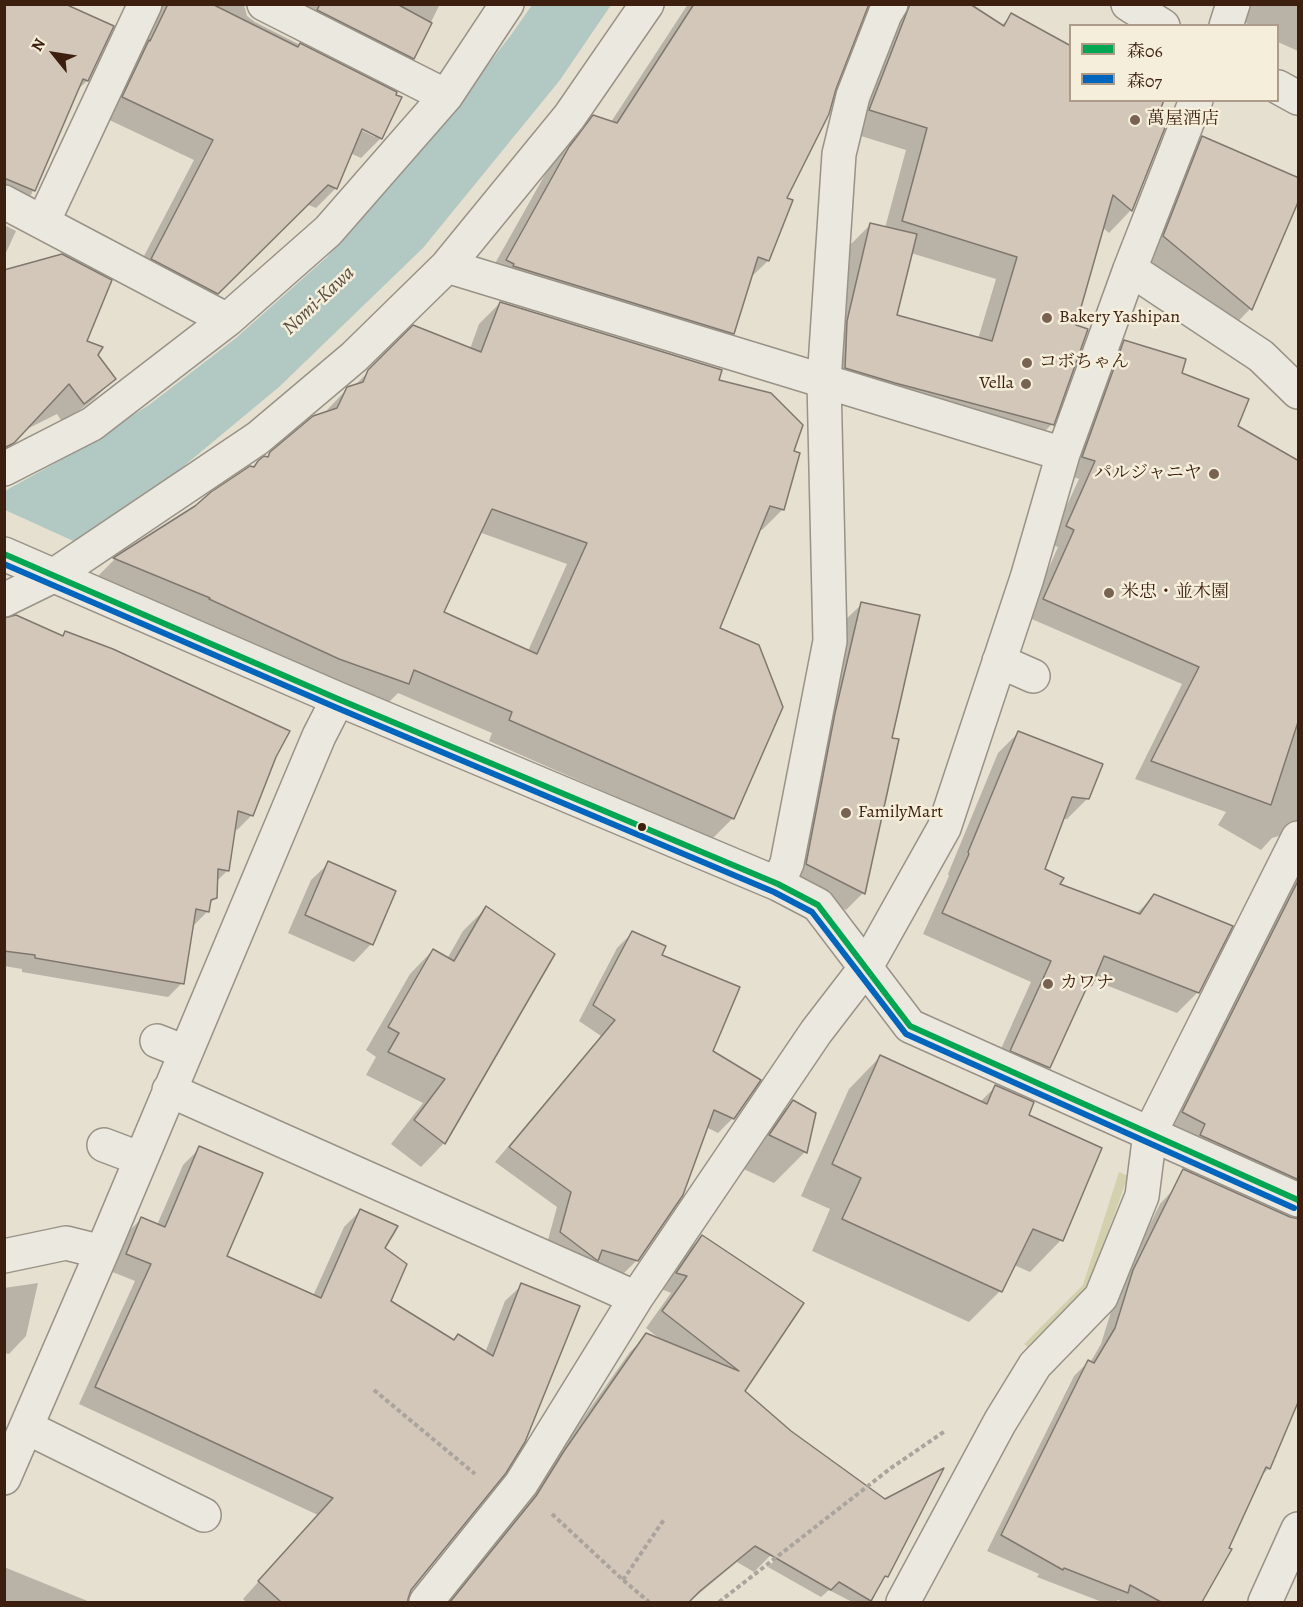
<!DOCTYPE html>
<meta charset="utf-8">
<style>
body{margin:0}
#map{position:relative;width:1303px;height:1607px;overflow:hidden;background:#e6e0d0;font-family:Alegreya,"Noto Serif JP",serif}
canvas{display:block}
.frame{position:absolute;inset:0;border:6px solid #3c1f0e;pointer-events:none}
.legend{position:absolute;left:1069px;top:24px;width:210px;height:78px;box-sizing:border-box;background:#f5eeda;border:2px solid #ab9b88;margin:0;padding:8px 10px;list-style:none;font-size:18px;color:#3c1f0e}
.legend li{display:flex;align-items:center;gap:12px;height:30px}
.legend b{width:30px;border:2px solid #ab9b88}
.north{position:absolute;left:24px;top:24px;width:60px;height:60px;-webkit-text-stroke:4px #f5eeda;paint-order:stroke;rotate:300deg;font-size:16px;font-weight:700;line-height:24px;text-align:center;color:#3c1f0e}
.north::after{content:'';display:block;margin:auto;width:21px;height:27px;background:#3c1f0e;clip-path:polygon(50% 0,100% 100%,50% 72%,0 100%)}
</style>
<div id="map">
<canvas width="1303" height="1607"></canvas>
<div class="frame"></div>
<ul class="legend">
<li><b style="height:8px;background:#00a651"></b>森06</li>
<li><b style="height:8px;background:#0065bd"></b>森07</li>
</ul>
<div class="north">N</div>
</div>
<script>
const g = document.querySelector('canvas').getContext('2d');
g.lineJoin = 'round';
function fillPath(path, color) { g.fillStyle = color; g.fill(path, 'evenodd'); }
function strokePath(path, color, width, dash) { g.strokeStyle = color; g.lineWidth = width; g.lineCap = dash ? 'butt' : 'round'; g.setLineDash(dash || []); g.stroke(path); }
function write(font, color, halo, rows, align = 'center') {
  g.font = font + ' Alegreya,"Noto Serif JP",serif'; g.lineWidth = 5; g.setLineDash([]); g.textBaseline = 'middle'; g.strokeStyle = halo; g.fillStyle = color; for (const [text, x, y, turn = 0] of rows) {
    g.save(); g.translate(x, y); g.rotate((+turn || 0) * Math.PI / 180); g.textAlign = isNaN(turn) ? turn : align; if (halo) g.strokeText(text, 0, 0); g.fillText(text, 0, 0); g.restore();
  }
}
fillPath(new Path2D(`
 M1119,1172L1128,1176L1087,1292L1030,1349L1024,1344L1083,1285Z`), '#d2d0ad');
fillPath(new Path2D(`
 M532,5H611L560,80L423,248L279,387L161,485L80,540L5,579V491L66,457L149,405L236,338L327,257L433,135L511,35Z`), '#b2c8c2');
fillPath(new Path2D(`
 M5,510L80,544L4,582Z`), '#e6e0d0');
fillPath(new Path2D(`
 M4,4L112,26L87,81L75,92L31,195L11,215L4,211Z
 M160,4H440L413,58L393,78L252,7L244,5L247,16L255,22L395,93L381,138L361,158L350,153L336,188L316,208L306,204L197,313L132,279L194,160L103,117ZM355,125L375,134V137L354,127Z
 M688,4H967L1001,26L1012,15L1070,100L1156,117L1166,121L1131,210L1109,233L1102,227L1074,326L1052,424L1030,446L823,390L848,247L871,224L885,228L906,150L848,132L877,10L867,7L784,198L768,261L749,279L732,333L710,356L484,283L547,171L571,139L594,117L611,122ZM911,253L996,279L978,339L896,316Z
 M1239,4H1298V51L1278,42V26H1247V23L1233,18Z
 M1203,137L1298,197L1250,309L1226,334L1139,262L1178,162Z
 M4,225L16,231L4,257Z
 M4,271L85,342L97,355L114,379L94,399L63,423L57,414L23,431L4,449Z
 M500,303L717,381L792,452L783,509L762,530L759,529L718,629L733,818L712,839L489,741L492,733L398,693L387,704L94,580L114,560L196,507L253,468L259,462L266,458L325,414L327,410L348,388L353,387L414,327L470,349L479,324ZM479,532L567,564L528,651L442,613Z
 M1125,342L1180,374L1236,427L1298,662V850L1289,838L1279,836L1272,838L1261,850L1218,825L1226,812L1135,779L1182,684L1027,617L1058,547L1049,544L1079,479L1066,474L1107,359Z
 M862,604L891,739L863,893L846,910L789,881L844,621Z
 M4,625L61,637L65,632L275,756L251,816L237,830L234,828L228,870L216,882V897L209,904L208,911L194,925H192L182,983L168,997L22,972V969L4,966Z
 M1019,732L1088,798L1067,819H1062L1043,869L1058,885L1136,914L1154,896L1198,992L1177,1013L1093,980L1091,984L1082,994L1049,1067L1028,1088L991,1071L1031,982L923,934L949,876L948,874L998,753Z
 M1298,862V1191L1166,1129Z
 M329,863L371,944L354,962L288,933L311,880Z
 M486,908L444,1143L421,1167L391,1144L423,1103L366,1075L376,1057L366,1050L410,974L433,950L447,959L463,931Z
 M632,933L660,956L711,1052L733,1118L718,1133L706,1127L637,1260L622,1275L546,1247L557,1207L495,1162L601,1036L579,1021L617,948Z
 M880,1057L980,1102L995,1087L1027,1116L1061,1240L1030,1272L1014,1265L1000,1291L969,1322L812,1251L830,1209L801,1196L849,1089Z
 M793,1102L805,1152L774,1183L739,1167L762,1133Z
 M200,1148L225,1257L313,1296L344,1227L361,1210L383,1249L389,1302L454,1341L485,1353L505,1301L522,1285L406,1600V1602H246L243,1599L318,1515L79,1404L135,1281L110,1271L125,1235L142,1218L157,1225L183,1165Z
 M1174,1189L1269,1468L1260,1477L1227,1548L1229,1550L1200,1602H1122L1118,1600L1116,1602H1102L1037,1577L1039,1574L987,1551L1074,1376L1088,1362L1090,1363L1101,1344L1118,1289L1160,1204Z
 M702,1237L801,1304L743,1392L771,1555L754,1572L737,1562L689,1602H448L519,1514L547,1469L630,1352L647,1335L661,1340L646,1328L671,1293L661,1289L685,1253Z
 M38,1283L26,1336L9,1354L4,1353V1288Z
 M922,1481L872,1602H852L829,1590L821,1597L768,1567L776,1559Z
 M4,1567L90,1602H4Z`), '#0003');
const building = new Path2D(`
 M4,4H65L114,26L88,81L83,79L35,191L4,178Z
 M168,4H212L298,47L300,43L397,92L396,95L402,97L382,139L362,129L337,189L328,185L218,294L151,259L213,140L122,97L149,40L150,41Z
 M320,4H397L432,23L414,59L317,10Z
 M694,4H869L836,89L829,114L787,198L793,200L769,261L758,257L734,334L513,266L514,264L506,260L569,147L593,115L617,123Z
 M910,4H970L1004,26L1011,13L1071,46V100H1164L1158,116L1168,120L1132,211L1113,195L1076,325L1088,329L1054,425L895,383L845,368L847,321L870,223L917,234L897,315L992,341L1017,257L902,221L927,128L869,110Z
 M1202,136L1299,178V200L1252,310L1163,236Z
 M62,254L112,280L87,341L103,347L98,355L116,379L84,404L69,384L14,443L4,448V270Z
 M500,302L722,370L719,380L771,393L803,425L794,451L800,453L784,510L770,506L720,628L759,645L783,707L734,819L509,720L512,712L414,670L409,684L339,659L209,599L210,598L113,558L195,506L211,492L250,466L254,467L258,461L264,456L268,457L270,452L313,416L337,408L347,387L363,382L368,370L413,325L481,352ZM492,509L587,543L537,654L444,612Z
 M1124,340L1186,359L1182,373L1249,399L1238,426L1299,461V719L1271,805L1151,761L1199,667L1043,599L1074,530L1066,526L1095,461L1082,457Z
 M861,602L920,615L892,738L899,739L865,894L806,864L835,713Z
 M16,615L63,636L65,631L113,649L290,731L276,757L253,816L238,811L229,871L218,869L217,898L211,900L209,912L196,909L184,984L35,958V955L4,951V618Z
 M1018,731L1103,764L1089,799L1072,797L1045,869L1064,878L1060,884L1140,914L1154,894L1233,926L1199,993L1104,956L1092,985L1087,987L1050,1068L1010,1051L1051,961L942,913L969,854L968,852Z
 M328,861L396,891L373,945L305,915Z
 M1299,879V1180L1200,1135L1205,1124L1182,1112Z
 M486,906L555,954L445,1144L414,1120L445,1079L388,1052L399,1033L388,1027L433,949L454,961Z
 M632,931L666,946L662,955L740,987L713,1051L761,1080L734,1119L714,1110L683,1195L638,1261L602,1250L598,1261L560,1232L571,1192L509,1147L615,1020L593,1005Z
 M880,1055L987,1104L995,1085L1034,1102L1029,1115L1102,1148L1063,1241L1033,1229L1002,1292L842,1219L861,1178L832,1164Z
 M793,1100L816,1113L807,1153L769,1135Z
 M199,1146L263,1173L227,1256L321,1298L360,1209L398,1226L385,1248L407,1264L391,1301L454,1340L458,1334L493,1356L521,1283L580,1306L525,1442L506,1473L411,1590L408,1599V1602H281L258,1581L333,1498L95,1387L151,1264L126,1254L141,1217L165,1227Z
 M1183,1169L1290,1217L1299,1219V1400L1270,1469L1266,1467L1229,1548L1232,1549L1202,1602H1161L1130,1585L1128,1593L1064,1568L1063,1570L1001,1535L1088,1360L1094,1363L1115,1328L1133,1270Z
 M702,1235L804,1303L745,1391L791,1431L885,1499L944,1468L888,1577L885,1576L871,1601L839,1582L831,1590L755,1546L700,1591L689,1602H450L536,1496L564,1451L646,1333L739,1371L662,1311L687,1276L676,1273Z`);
fillPath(building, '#d3c7ba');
strokePath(building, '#80786e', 1.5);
const minor = new Path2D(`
 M264,4L446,96
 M1128,4L1163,26
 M1226,26L1233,4
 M1278,87L1298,98
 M4,202L227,320
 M43,222L145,4
 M447,266L1063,454
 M1130,269L1261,356L1298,392
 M4,469L92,424L227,320L328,231L446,96L507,4
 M4,554L338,699L778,884L818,905L910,1026L1298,1200
 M4,600L53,576L258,438L354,357L447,266L569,117L647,4
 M999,661L1033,676
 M778,884L787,863L830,641L824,381L839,154L853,96L885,14L891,4
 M157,1041L185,1052
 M169,1090L636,1298
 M104,1145L141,1159
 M4,1256L66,1243L102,1252
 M26,1427L204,1515
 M4,1478L102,1252L319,736L338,699
 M426,1602L521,1484L636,1298L816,1032L866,967L944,828L1027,578L1063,454L1130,269L1196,100
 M903,1602L1000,1422L1035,1365L1101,1297L1142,1196L1150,1133L1298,838
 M1265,1602L1298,1529`);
strokePath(minor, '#999287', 36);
strokePath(new Path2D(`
 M374,1390L475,1474
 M552,1514L623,1580L649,1602
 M623,1580L665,1518
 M719,1602L891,1468L945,1431`), '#aaa49c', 4, [4.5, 3]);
strokePath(minor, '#ebe8e0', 33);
strokePath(new Path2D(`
 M4,554L338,699L778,884L818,905L910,1026L1298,1200`), '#00a651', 6);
strokePath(new Path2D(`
 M4,564L335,707L774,892L812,912L906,1034L1294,1208`), '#0065bd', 6);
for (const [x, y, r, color] of [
 [1135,120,6,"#786352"],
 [1047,318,6,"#786352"],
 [1027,363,6,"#786352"],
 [1026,384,6,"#786352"],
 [1214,474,6,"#786352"],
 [1109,593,6,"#786352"],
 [846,813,6,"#786352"],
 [642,827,5,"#3c1f0e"],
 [1048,984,6,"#786352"]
]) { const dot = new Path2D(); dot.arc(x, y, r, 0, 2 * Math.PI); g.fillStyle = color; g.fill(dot); strokePath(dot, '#f5eeda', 2); }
write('18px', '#3c1f0e', '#f5eeda', [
 ["萬屋酒店",1147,120],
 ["Bakery Yashipan",1059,318],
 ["コボちゃん",1039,363],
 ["Vella",1014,384,"right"],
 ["パルジャニヤ",1202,474,"right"],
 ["米忠・並木園",1121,593],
 ["FamilyMart",858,813],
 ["カワナ",1060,984]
], 'left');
write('italic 20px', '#594e42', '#f5eeda', [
 ["Nomi-Kawa",319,301,-43]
]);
</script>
